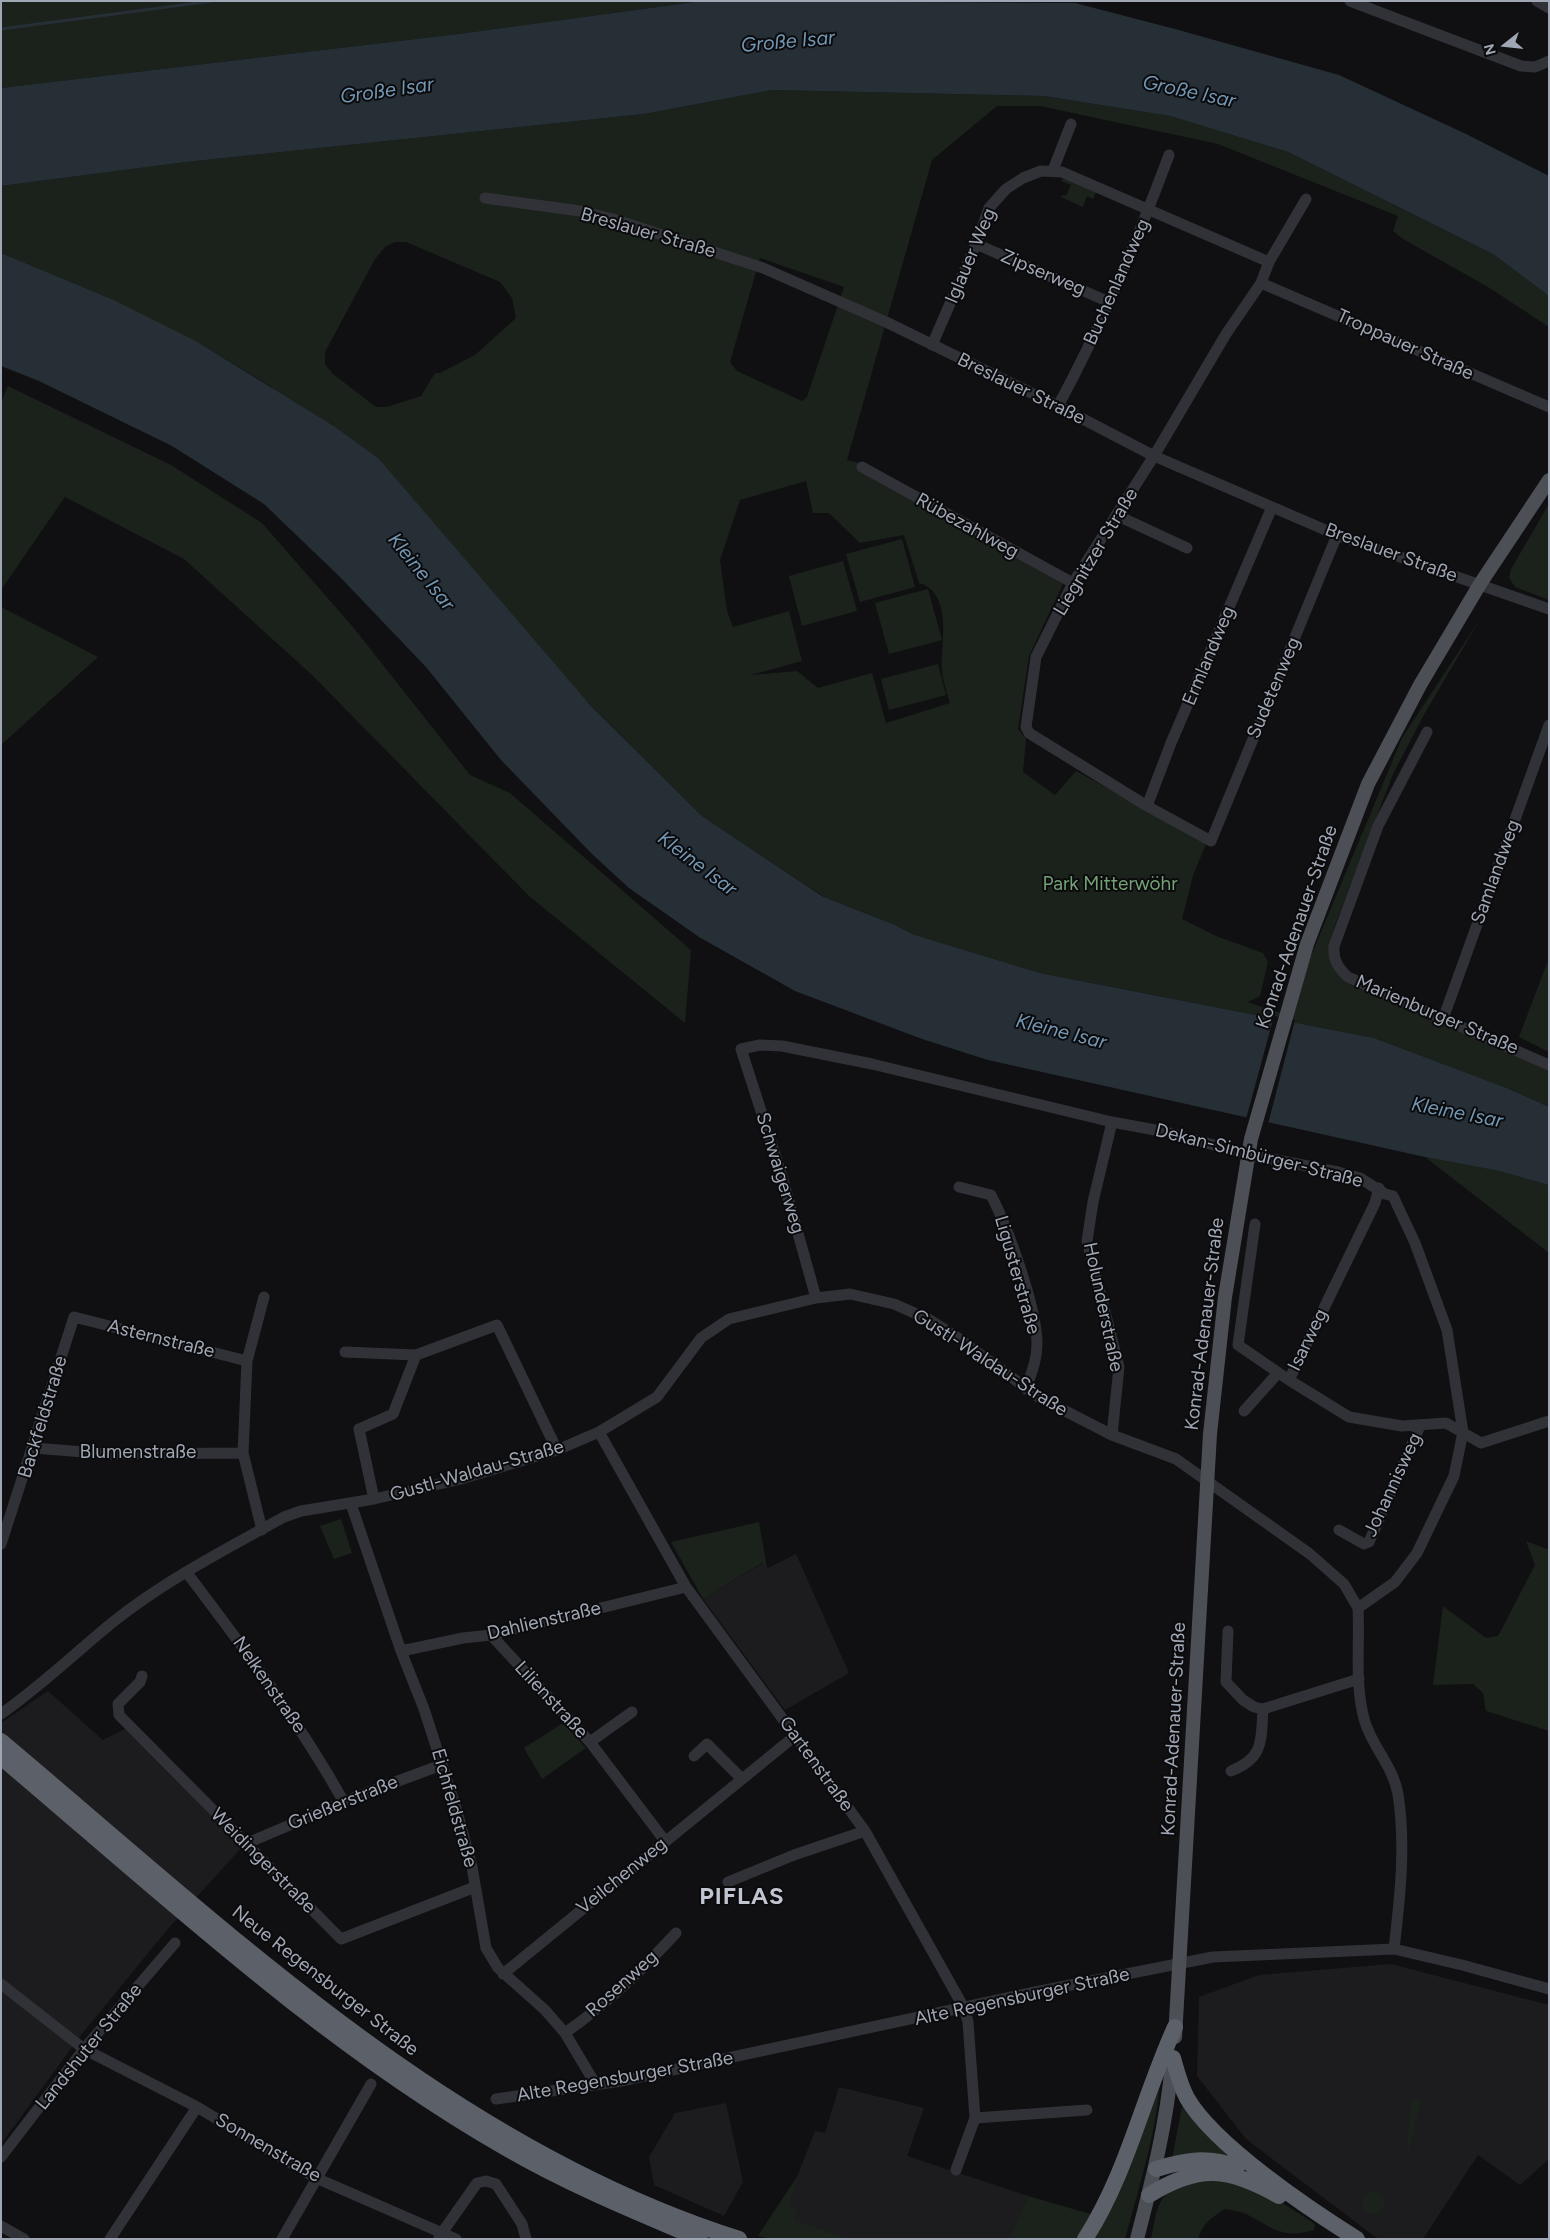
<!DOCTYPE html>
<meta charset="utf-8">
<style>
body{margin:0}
#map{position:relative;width:1550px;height:2240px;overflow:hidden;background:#101012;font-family:Figtree,sans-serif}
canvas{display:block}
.frame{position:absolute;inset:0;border:2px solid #a0a7b4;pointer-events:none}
.north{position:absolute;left:1480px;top:20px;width:50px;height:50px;-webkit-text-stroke:4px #0b0b0d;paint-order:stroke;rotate:254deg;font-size:14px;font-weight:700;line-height:20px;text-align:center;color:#a0a7b4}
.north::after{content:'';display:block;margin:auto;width:18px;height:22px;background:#a0a7b4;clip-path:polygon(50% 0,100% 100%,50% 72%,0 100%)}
</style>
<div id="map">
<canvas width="1550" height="2240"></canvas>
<div class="frame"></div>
<div class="north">N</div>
</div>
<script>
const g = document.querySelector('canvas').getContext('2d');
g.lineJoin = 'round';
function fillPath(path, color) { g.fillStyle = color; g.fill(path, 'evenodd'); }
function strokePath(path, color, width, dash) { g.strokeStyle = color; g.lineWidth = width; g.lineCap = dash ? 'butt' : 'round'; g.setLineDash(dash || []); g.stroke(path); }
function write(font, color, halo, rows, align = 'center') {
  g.font = font + ' Figtree,sans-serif'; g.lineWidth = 4; g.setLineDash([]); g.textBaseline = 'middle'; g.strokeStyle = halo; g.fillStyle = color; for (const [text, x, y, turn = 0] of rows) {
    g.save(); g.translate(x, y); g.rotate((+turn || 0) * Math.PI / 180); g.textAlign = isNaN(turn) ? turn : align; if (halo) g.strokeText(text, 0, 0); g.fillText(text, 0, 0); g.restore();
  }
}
fillPath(new Path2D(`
 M796,1554L849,1673L785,1710L703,1599L763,1563L768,1568Z
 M48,1691L103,1740L127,1728L242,1847L167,1930L81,2035L1,2144V1723Z
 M1391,1964L1549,2005V2159L1520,2185L1478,2155L1423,2239H1379L1374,2236L1246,2139L1197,2076L1199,1997L1259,1975Z
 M839,2087L924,2108L907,2156L1028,2196L1011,2239H797L763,2228L797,2177L815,2131L825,2133Z
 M726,2103L743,2182L724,2216L654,2185L649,2157L675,2113Z`), '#1c1c1f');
fillPath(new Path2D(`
 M1,1H702L458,34L1,88Z
 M772,90L1044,96L1170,116L1288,152L1493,254L1549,296V327L1488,287L1403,239L1393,231L1398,216L1218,144L1040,106H997L932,160L847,460L863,464L992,539L1063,584L1029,656L1018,729L1026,739L1023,772L1055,795L1076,771L1207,842L1193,875L1182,919L1216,936L1263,953L1268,962L1260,996L1248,1002L1273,1011L1292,1014L1298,987L1402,738L1482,616L1426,711L1393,774L1334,928L1333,946L1339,969L1549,1066V1107L1507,1088L1374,1038L1040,973L912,934L895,925L823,896L702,816L270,386L196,341L114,300L1,253V186L186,162L644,114ZM395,242H406L500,282L512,298L516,318L475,355L440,373H435L421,396L387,407H376L333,374L325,364V352L375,259L385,247ZM760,258L844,287L807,397L802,401L737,371L730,362ZM806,481L813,513H829L860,543L904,535L919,583C953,593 941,643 942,669C942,680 947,692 950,703L886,723L872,673L818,688L797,671L751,675L802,661L789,611L733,627L727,611L720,560L740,500Z
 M1063,178L1096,192L1093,199L1087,196L1083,207L1061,197L1062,195L1066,196L1071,185L1061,181Z
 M8,386L171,465L262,523L353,627L470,775L510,793L691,950L685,1023L529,896L312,675L184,559L65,497L1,590V402Z
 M1549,504V600L1515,587L1509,578L1511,569Z
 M902,539L915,587L860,602L846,554Z
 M843,561L857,611L802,626L789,576Z
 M928,589L942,640L889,654L875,603Z
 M1,607L98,657L1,745Z
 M938,664L946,695L889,710L881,679Z
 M1549,958V1052L1519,1037Z
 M1425,1157L1499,1171L1549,1185V1253Z
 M341,1519L352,1553L334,1559L320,1526Z
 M759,1522L767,1568L762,1563L703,1599L671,1542Z
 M1526,1541L1549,1550V1731L1486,1711L1483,1693L1473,1684L1433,1685L1443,1606L1486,1638L1498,1636L1535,1565Z
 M563,1723L586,1748L542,1779L524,1748Z
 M1160,2081C1156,2135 1139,2187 1125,2239H1094L1122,2186Z
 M1411,2100L1421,2101L1409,2149L1407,2148Z
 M1183,2102L1236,2161L1172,2159Z
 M797,2177L789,2206L797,2209L794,2220L850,2239H771L758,2236Z
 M1230,2179L1281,2202L1315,2224L1314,2230C1280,2240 1271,2226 1244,2213C1238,2211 1231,2210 1225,2209C1212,2217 1202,2224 1198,2239H1151C1154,2227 1155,2211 1161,2201C1175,2178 1207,2180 1230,2179Z
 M1362 2203a11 11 0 1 1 22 0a11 11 0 1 1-22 0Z
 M1028,2196L1094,2215L1079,2239H1010Z`), '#1a221b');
fillPath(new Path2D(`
 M702,1L1075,3L1175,29L1339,75L1466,134L1549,176V296L1493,254L1288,152L1170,116L1044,96L772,90L644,114L186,162L1,186V88L458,34Z
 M1,253L114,300L196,341L335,427L379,459L590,705L702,816L822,896L895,925L912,934L1040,973L1374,1038L1507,1088L1549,1107V1185L1499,1171L1425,1157L988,1060L922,1039L795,991L699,937L629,888L592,854L501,760L426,667L340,577L264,504L172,446L39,381L1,366Z`), '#262f36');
fillPath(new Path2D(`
 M1274,1016L1295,1020L1268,1124L1246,1119Z`), '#101012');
strokePath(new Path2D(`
 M1,29L212,1`), '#262f36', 3);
strokePath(new Path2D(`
 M1350,1L1521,66L1535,67L1549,61
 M1537,1L1549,8
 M1053,170L1071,124
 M485,198L580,211L613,219L763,268L886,322L1058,406L1154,456L1337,535L1549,609
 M1306,199L1269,262L1261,283L1226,334L1154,456L1073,583L1036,657L1026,727L1029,733L1147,806L1211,841L1337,535
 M976,244L1109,302
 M1261,283L1549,407
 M932,345L976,244L989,208L1006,189L1023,178L1041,171L1062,172L1269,262
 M1058,406C1102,325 1137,241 1169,155
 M862,467L1073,583
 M1116,515L1187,548
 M1427,732L1378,826L1334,946C1333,960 1338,968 1348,977L1549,1065
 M1147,806L1171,743L1272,507
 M1443,1019L1549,725
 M959,1187L991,1195C1008,1228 1037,1308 1037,1344C1037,1360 1031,1374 1026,1389
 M1255,1224L1238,1345L1289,1380L1375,1203L1379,1188
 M816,1298L782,1176L741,1049L760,1045L782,1046L872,1064L1112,1122L1166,1132L1247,1154L1338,1172L1360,1178L1385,1194L1393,1196L1415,1243L1447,1330L1463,1432L1454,1476L1417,1553L1395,1582L1358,1608C1360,1645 1354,1686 1365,1722C1373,1748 1393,1766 1398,1794C1406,1846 1400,1897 1394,1949
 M345,1352L416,1355L393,1414L359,1429L374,1499
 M416,1355L497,1325L557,1450
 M1289,1380L1349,1417L1402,1426L1446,1423L1481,1443L1549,1421
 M1244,1411L1278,1373
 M599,1432L686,1587L865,1831L964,2008L968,2022L975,2118L956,2170
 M1112,1435L1119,1367L1087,1241L1093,1202L1112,1122
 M34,1448L109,1454L243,1453
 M351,1504L401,1651L424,1709L456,1808L472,1867L486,1948L498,1968L545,2010L565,2033L596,2085
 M262,1530L243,1453L247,1361L264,1297
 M1339,1530L1364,1544L1369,1542L1420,1426
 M1,1544L74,1317L247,1361
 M187,1573C244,1648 297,1719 344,1802
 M1228,1631L1226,1682L1243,1700L1254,1707L1263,1709L1359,1679
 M491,1635L590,1742L665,1841
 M401,1651L463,1638L491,1635L686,1587
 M142,1676L140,1682L118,1704L119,1715L341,1939L475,1887
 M1,1714C41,1686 75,1653 113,1622C164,1581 226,1549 284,1517L301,1511L374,1499L461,1479L557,1450L599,1432L657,1397L701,1338L729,1319L816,1298L850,1294L894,1304L928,1319L955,1336L1040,1398L1112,1435L1176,1459L1310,1554L1344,1584L1358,1608
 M590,1742L632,1712
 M694,1756L707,1744L742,1779
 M1231,1771C1264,1758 1261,1741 1263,1709
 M245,1844L358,1796L441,1765
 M728,1882L794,1855L865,1831
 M503,1974L795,1736
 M1,1984L84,2049L197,2107L316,2178L456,2239
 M565,2033C610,2001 639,1973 676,1933
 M496,2099L621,2081L1035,1992L1213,1957L1394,1949L1462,1965L1549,1989
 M975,2118L1087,2110
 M1,2157L84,2049L175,1943
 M1,2226L24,2239
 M439,2237L477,2183L486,2181L496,2184L522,2224L526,2239
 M110,2239L197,2107
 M282,2239L371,2084`), '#313237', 11);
strokePath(new Path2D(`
 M1175,2037L1210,1434L1225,1297L1251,1139L1307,944L1368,784L1420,685L1480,584L1549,480
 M1137,2239C1152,2181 1167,2123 1172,2063`), '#4c4f56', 14);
strokePath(new Path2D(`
 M1,1741C227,1931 451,2148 739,2239
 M1,1757C163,1894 321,2042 506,2148C568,2184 634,2211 700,2239
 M1173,2058C1177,2072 1180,2085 1187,2098C1214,2145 1309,2209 1357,2239
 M1156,2169C1185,2160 1208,2156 1237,2167
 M1149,2195C1199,2164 1228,2167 1279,2196
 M1085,2239C1127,2174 1143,2097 1175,2027`), '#5c6068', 16);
write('19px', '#a0a7b4', '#0b0b0d', [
 ["Breslauer Straße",648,233,16],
 ["Iglauer Weg",971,256,-67],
 ["Zipserweg",1043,273,23],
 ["Buchenlandweg",1117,282,-66],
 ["Troppauer Straße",1405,345,24],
 ["Breslauer Straße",1021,389,26],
 ["Rübezahlweg",967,526,29],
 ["Liegnitzer Straße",1096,552,-59],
 ["Breslauer Straße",1391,553,20],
 ["Ermlandweg",1209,656,-67],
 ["Sudetenweg",1274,688,-67],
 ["Samlandweg",1496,872,-70],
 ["Konrad-Adenauer-Straße",1297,927,-71],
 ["Marienburger Straße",1437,1015,23],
 ["Dekan-Simbürger-Straße",1259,1156,14],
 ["Schwaigerweg",780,1173,73],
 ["Ligusterstraße",1017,1275,74],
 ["Holunderstraße",1103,1307,78],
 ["Konrad-Adenauer-Straße",1205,1324,-83],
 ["Asternstraße",161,1339,14],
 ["Isarweg",1308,1340,-64],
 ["Gustl-Waldau-Straße",990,1363,33],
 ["Backfeldstraße",43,1417,-73],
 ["Blumenstraße",138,1452],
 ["Gustl-Waldau-Straße",477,1471,-16],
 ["Johannisweg",1393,1485,-65],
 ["Dahlienstraße",544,1621,-13],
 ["Nelkenstraße",269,1685,55],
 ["Lilienstraße",551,1700,47],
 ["Konrad-Adenauer-Straße",1174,1729,-87],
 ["Gartenstraße",816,1764,54],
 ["Grießerstraße",343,1803,-22],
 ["Eichfeldstraße",454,1808,74],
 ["Weidingerstraße",263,1861,45],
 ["Veilchenweg",622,1876,-39],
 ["Neue Regensburger Straße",325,1981,38],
 ["Rosenweg",622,1984,-42],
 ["Alte Regensburger Straße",1022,1997,-12],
 ["Landshuter Straße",89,2047,-51],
 ["Alte Regensburger Straße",625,2077,-10],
 ["Sonnenstraße",268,2148,30]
]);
write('19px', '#75a176', '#0b0b0d', [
 ["Park Mitterwöhr",1110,884]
]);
write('italic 20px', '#7397b3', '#0b0b0d', [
 ["Große Isar",788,42,-5],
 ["Große Isar",387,91,-8],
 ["Große Isar",1189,92,12],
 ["Kleine Isar",421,572,51],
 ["Kleine Isar",697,864,37],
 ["Kleine Isar",1061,1032,14],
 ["Kleine Isar",1457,1113,11]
]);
g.letterSpacing = '1px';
write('bold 24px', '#c1c5d0', '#0b0b0d', [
 ["PIFLAS",742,1897]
]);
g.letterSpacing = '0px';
</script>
